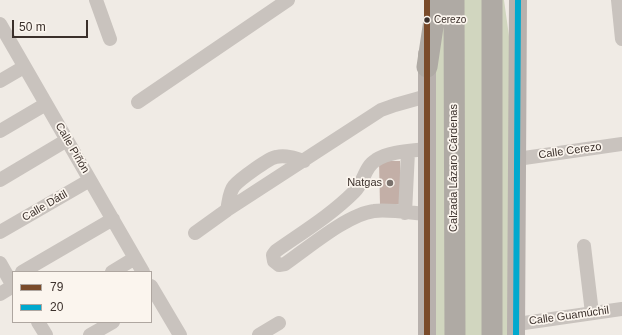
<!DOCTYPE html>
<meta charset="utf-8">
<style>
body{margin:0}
#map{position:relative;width:622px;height:335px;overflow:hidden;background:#f0ebe5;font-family:Arial,sans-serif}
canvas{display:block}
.legend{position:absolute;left:12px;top:271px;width:140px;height:52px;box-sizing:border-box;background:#fbf5ee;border:1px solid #aea6a0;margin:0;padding:5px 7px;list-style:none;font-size:12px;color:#3b302b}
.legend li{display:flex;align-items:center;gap:8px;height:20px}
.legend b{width:20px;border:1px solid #aea6a0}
.scale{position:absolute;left:12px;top:20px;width:76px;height:18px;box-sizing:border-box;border:2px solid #3b302b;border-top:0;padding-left:5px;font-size:12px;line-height:14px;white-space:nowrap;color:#3b302b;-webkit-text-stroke:3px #fbf5ee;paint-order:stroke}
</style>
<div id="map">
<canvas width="622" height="335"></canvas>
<ul class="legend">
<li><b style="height:5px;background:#7a4b2a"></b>79</li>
<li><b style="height:5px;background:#00a9ce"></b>20</li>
</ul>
<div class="scale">50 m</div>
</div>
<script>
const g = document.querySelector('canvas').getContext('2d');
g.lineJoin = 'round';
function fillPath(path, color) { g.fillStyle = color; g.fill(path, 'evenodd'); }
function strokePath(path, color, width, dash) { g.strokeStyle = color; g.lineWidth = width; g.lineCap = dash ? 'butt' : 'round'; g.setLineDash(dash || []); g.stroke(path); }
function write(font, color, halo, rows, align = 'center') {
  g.font = font + ' Arial,sans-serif'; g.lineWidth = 3.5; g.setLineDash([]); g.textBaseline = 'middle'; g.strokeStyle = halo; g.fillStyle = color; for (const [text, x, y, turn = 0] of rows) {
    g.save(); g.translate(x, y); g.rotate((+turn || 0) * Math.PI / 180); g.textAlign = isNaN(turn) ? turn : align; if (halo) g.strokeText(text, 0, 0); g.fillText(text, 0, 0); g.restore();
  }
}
fillPath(new Path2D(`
 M446,0L445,335H431V66Z
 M462,0H483V335H462Z
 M496,0H504L509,36L510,335H496Z`), '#d1d6bf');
fillPath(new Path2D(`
 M379,161H400L401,204L380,205Z`), '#c3afa7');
strokePath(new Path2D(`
 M96,0L110,39
 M618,0L622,39
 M0,24L143,272
 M0,81L24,67
 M138,102L288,0
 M0,131L46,104
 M427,149C411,151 390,151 376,160C364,167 364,183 354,192C331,215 303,232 276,251L273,255L274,261L279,265L285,264C308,248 348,214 374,211C388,209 413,213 427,214
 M517,159L622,144
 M0,180L67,140
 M227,210C229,202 229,192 234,186C240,179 269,158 276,157C286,155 295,158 304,161
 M405,213L408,152
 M0,232L90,180
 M195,233L227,210L381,110L395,105L427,96
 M584,246L592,313
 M0,263L13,286
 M22,272L113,219
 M112,272L135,258
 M151,286L180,335
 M0,294L13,286
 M38,322L46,335
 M517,324L622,309
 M90,335L113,322
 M259,335L279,323`), '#c9c3be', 14);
strokePath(new Path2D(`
 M427,54V335
 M516,335L518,0`), '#b8b1ad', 18);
strokePath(new Path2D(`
 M454,0L455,335
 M492,0V335
 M427,67L437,0`), '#afaaa4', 21);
strokePath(new Path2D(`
 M427,0V335`), '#7a4b2a', 6);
strokePath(new Path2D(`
 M516,335L518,0`), '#00a9ce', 6);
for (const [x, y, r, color] of [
 [427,20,3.5,"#3b302b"],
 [390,183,4,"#7a716c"]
]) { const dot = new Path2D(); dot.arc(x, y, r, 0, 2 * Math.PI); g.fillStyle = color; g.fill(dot); strokePath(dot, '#fbf5ee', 1.5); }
write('10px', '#3b302b', '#fbf5ee', [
 ["Cerezo",434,20]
], 'left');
write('11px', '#3b302b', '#fbf5ee', [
 ["Calle Piñón",72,148,60],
 ["Calle Cerezo",570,151,-8],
 ["Calzada Lázaro Cárdenas",454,168,-90],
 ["Calle Dátil",45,206,-30],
 ["Calle Guamúchil",569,316,-8]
]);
write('11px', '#3b302b', '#fbf5ee', [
 ["Natgas",382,183]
], 'right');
</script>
